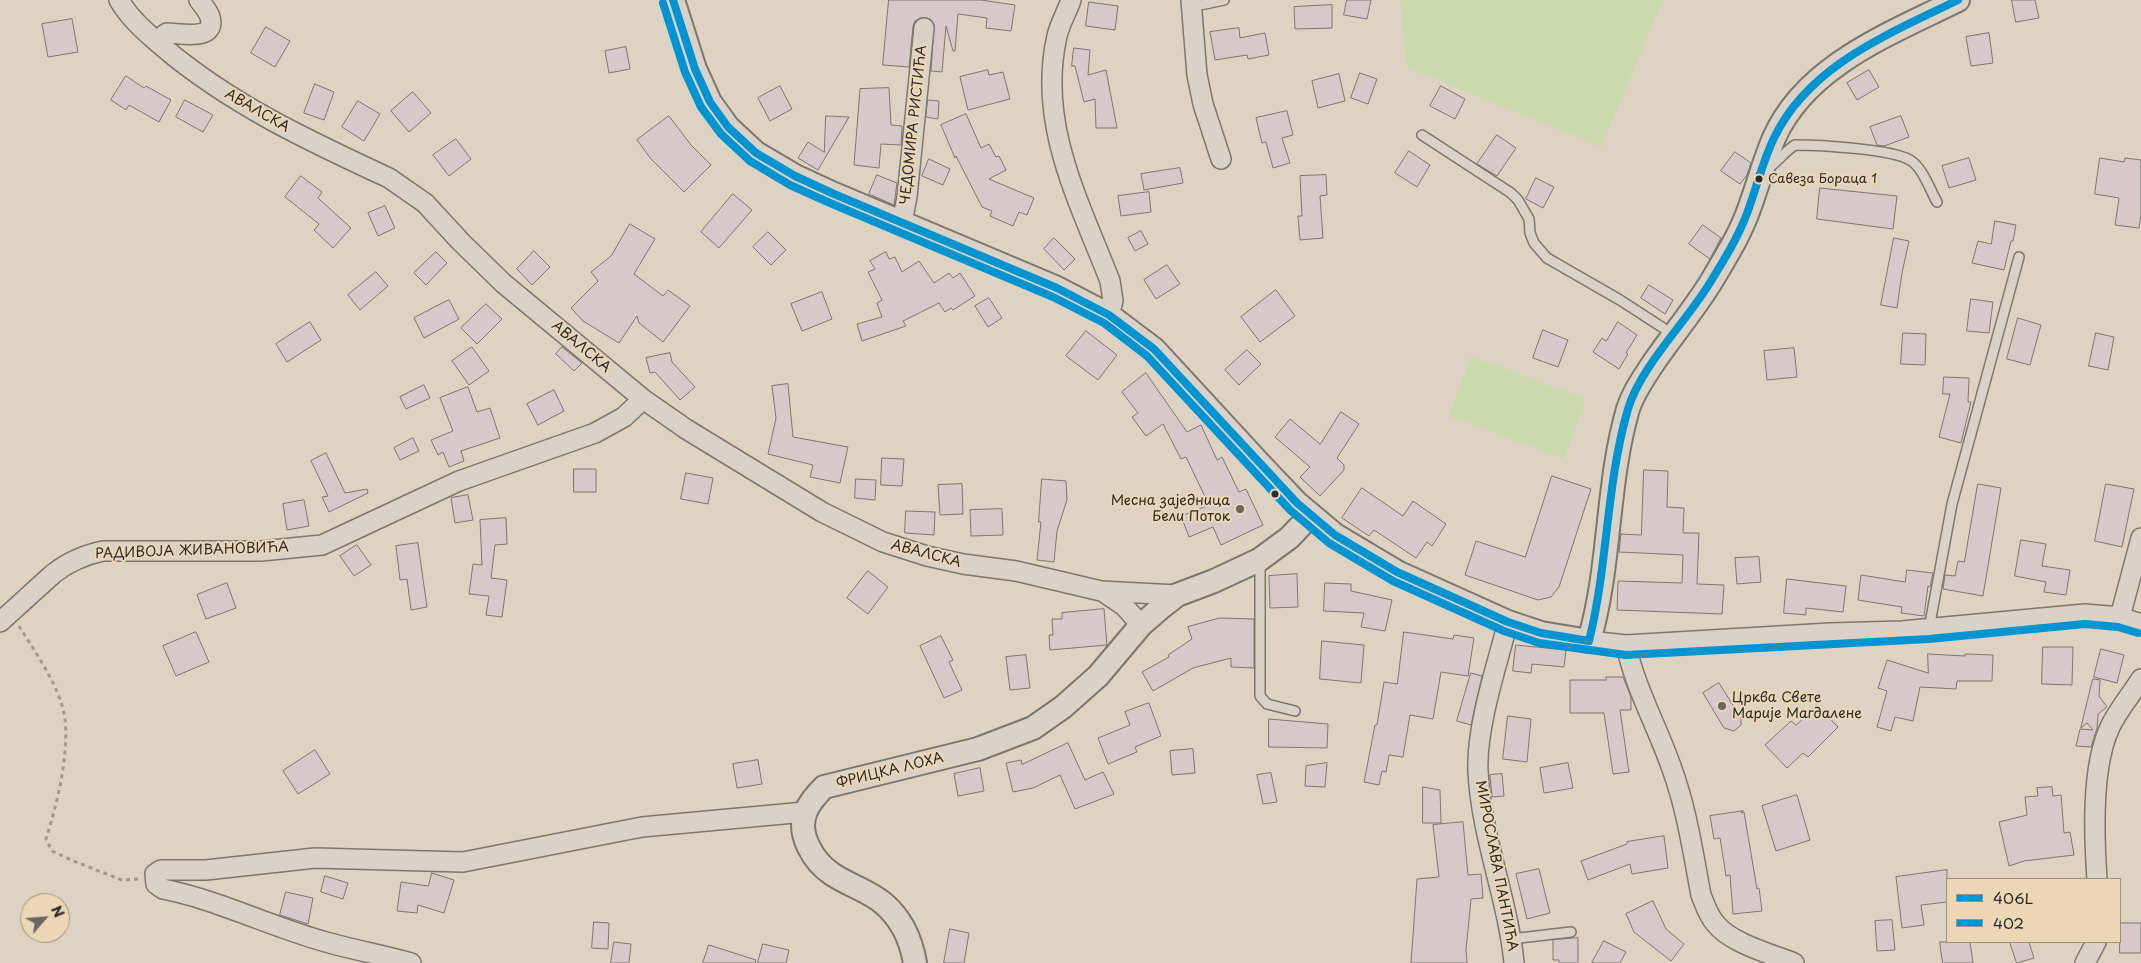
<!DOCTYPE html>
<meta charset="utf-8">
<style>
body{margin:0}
#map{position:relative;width:2141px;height:963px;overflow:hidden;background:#ded3c2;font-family:"Playpen Sans",sans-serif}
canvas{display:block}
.legend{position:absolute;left:1946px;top:878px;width:175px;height:65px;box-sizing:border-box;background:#ebd6b5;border:1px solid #9e927e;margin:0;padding:6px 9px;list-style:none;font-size:15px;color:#2b2b2b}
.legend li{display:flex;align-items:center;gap:10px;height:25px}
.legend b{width:25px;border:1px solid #9e927e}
.north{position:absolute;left:20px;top:893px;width:50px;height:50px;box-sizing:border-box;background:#ebd6b5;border:1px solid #9e927e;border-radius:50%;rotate:63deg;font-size:14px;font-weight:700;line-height:20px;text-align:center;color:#2b2b2b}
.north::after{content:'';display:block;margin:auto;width:18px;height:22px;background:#6a6660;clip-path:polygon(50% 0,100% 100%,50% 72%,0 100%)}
</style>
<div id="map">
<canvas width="2141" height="963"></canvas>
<ul class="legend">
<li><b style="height:6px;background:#0293d1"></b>406L</li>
<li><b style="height:6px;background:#0293d1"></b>402</li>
</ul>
<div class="north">N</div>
</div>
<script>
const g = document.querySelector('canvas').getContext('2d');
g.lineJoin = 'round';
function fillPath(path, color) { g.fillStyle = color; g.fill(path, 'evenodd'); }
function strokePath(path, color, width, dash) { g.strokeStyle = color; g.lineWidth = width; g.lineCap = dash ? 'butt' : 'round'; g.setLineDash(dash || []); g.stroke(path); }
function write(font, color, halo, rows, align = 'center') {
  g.font = font + ' "Playpen Sans",sans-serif'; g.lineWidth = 4; g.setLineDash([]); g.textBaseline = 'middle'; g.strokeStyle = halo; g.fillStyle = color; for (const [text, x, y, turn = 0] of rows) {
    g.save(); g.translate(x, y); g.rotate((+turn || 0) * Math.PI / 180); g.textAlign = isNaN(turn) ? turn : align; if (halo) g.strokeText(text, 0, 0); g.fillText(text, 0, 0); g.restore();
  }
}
fillPath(new Path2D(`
 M1400,0H1663L1601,147L1407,67Z
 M1471,356L1586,399L1564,459L1449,416Z`), '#cadaac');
const building = new Path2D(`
 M889,0H981L1015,5L1011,31L986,28L987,18L958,14L955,51H953L946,26L942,72L931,71L934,24L930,19L920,18L915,21L913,26L909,67L883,65Z
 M1347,0H1371L1367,19L1344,15Z
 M2012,0H2035L2039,18L2016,22Z
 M1089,2L1118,6L1115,30L1086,26Z
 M1332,5V28L1295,29L1294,7Z
 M72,19L78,52L48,57L42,24Z
 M266,27L290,41L275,67L251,53Z
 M1239,28L1240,38L1265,33L1269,55L1248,59L1247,55L1215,60L1210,32Z
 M1989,33L1993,63L1971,66L1966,37Z
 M626,47L630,69L609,73L605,51Z
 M1074,48L1090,50L1088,75L1106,70L1117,128H1096L1095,99L1084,102L1075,66H1072Z
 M988,70L989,75L1003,72L1010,99L968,110L960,77Z
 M1869,70L1879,87L1857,100L1847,83Z
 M1360,73L1377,79L1368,104L1351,98Z
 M1339,74L1345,101L1318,108L1312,81Z
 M126,76L144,88L146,86L171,100L159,122L129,105L126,110L111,100Z
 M315,84L334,92L324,120L304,113Z
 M780,86L792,109L770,121L758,98Z
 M1441,86L1465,99L1455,119L1430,106Z
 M889,88L891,125L902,126L901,145L881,144L879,168L854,165L860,89Z
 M413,92L431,113L409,132L391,111Z
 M185,100L213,115L203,132L176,117Z
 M928,100L939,101L938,119L926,117Z
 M358,101L380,114L364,141L342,127Z
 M1287,111L1293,135L1282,138L1290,163L1273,168L1266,142L1262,143L1256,118Z
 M966,114L981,148L989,144L996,157L999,156L1006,170L989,179L1034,198L1027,215L1019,212L1013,226L990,216L992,211L982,207L956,156L955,158L941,125Z
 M669,116L691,145L711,165L684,192L651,159L637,140Z
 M826,116L849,117L818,170L798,158L808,142L824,152Z
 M1901,116L1909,137L1884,146L1877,145L1870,127Z
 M1497,135L1516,148L1497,176L1477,164Z
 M456,139L471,159L449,176L433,155Z
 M1409,151L1430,165L1417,187L1395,173Z
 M1735,152L1751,163L1747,175L1740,184L1721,171Z
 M1969,158L1976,180L1949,188L1942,166Z
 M2100,158L2124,162L2125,158L2141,160V215L2139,228L2115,225L2119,198L2095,194Z
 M929,159L950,169L943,185L922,176Z
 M1180,168L1183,183L1144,190L1141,174Z
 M877,175L897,183L894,205L869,194Z
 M1326,175L1327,195L1320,196L1323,238L1300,240L1298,216H1302L1300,176Z
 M301,176L322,192L318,198L351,228L333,248L314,230L319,224L285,197Z
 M1536,178L1554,187L1543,208L1526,199Z
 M1820,188L1897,196L1893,229L1817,219Z
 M1149,192L1151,212L1121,216L1118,196Z
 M733,194L752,210L719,248L701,232Z
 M385,206L395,228L378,236L368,213Z
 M1995,221L2016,225L2013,241H2011L2004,270L1972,263L1978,241L1991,244Z
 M630,224L655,239L634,274L663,296L668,290L690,306L663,342L639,323L637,316L619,343L583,321L571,308L598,281L591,272L611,256Z
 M1703,225L1721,238L1710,259L1689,244Z
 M1141,231L1148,244L1135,251L1128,238Z
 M768,232L786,250L771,265L753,247Z
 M1054,238L1075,259L1064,270L1044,249Z
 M1894,238L1909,241L1902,273L1897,308L1881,305Z
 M534,251L550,267L532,285L517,269Z
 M436,252L447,263L426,285L414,273Z
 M886,252L889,259L895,257L902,272L919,261L934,283L949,273L953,278L960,273L975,296L953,310L951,308L945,312L939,303L903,321L906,326L862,341L857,324L882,317L877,303L882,300L868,272L875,269L870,261Z
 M1167,265L1180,284L1156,299L1144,280Z
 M376,272L388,286L360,310L348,295Z
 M1649,285L1673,300L1665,314L1641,298Z
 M1276,290L1295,316L1260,342L1241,317Z
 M822,292L832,319L802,331L791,304Z
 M989,298L1002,318L988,327L975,306Z
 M1971,299L1993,302L1989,333L1967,331Z
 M449,300L459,319L424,338L414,318Z
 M486,304L502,319L477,344L461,328Z
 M2018,318L2041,325L2030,365L2007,359Z
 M310,322L321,340L287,362L276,344Z
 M1618,322L1637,335L1626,353L1628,354L1619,369L1593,352L1602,338L1606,341Z
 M1543,330L1568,340L1558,367L1533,358Z
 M1086,331L1117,355L1098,380L1066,356Z
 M1903,333L1926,334L1925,365L1901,364Z
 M2096,333L2114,337L2108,370L2089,366Z
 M472,347L489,371L469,385L452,361Z
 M562,347L582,363L574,371L556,354Z
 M1794,348L1797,377L1767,380L1764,351Z
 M1247,350L1261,364L1239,385L1225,370Z
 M670,353L672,362L695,387L680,400L655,372L650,373L646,358Z
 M1146,373L1187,432L1201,425L1217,460L1222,457L1239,492L1246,489L1263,525L1221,545L1213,527L1189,537L1181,516L1209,505L1186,457L1181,459L1163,424L1146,436L1132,417L1138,413L1122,392Z
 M1944,377L1969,378L1968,402H1971L1961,443L1939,437L1950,394H1943Z
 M788,384L793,437L848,447L840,483L810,477L813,465L768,454L776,418L772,386Z
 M424,385L430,398L406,409L400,397Z
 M468,387L477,412L490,408L500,438L461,451L464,461L449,467L443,452L438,455L431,440L453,431L440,398Z
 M554,390L564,411L538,425L527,404Z
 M1341,412L1359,424L1337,458L1344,465V470L1320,496L1300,477L1310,467L1275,437L1290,419L1320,444Z
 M413,438L419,451L400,460L394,448Z
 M326,453L345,493L367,489L368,493L329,512L322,497L328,496L311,461Z
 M882,458L904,459L902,486L881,485Z
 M574,469H596V492H574Z
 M1644,470L1668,471L1667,507L1684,508L1683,533H1699L1697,584L1724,585L1722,614L1617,610L1618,581L1682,583L1683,555L1619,552L1621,534L1641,535Z
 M686,473L713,478L708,504L681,499Z
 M1552,476L1591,489L1559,587L1551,597L1538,600L1465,575L1476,541L1525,557Z
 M856,479L876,480L875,500L855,498Z
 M1042,479L1066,481L1067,500L1057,531L1054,562L1037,560L1041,522H1039Z
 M962,484L963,514L940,515L938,485Z
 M1978,484L2001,488L1983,596L1943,589L1945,575L1955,576L1958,561L1964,562Z
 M2106,484L2134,489L2122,547L2095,541Z
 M1362,488L1403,516L1413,501L1446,524L1432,546L1427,542L1416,558L1374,530L1369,536L1342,518Z
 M468,495L473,520L455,523L451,498Z
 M304,500L309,526L287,530L283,504Z
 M1002,509L1003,535L971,536L970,510Z
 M906,511L935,512L934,535L905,533Z
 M506,518L507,544L495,545L491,578L507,580L502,617L486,615L489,596L469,594L473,564L482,565L480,520Z
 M2021,540L2046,544L2042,566L2070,570L2066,595L2044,592L2046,582L2015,576Z
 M418,543L427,607L411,610L407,579L400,580L396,546Z
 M357,545L371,565L354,576L340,556Z
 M1759,557L1761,582L1737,584L1735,558Z
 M1907,570L1933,573L1930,587L1928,586L1924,616L1901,613L1902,607L1858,600L1861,575L1905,582Z
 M868,571L888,587L868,614L847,598Z
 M1297,574L1298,607L1270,608L1269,576Z
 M1787,579L1846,586L1843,612L1806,608V615L1784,613Z
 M227,583L236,608L206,619L197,595Z
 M1325,583L1351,584V591L1392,600L1385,631L1361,627L1364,613L1324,611Z
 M1104,609L1107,645L1050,650L1049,635H1053L1052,619H1062V613Z
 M1220,618L1254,619V668L1231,667V658L1193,668L1153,691L1142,672L1169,657L1168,655L1192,639L1188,627Z
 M196,632L209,662L176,676L163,646Z
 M1404,632L1453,639L1454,635L1474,638L1468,676L1441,672L1433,719L1410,715L1403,757L1389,755L1386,772L1382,771L1379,785L1364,782L1375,725H1377L1384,682L1397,684Z
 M941,636L953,660L949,662L962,690L944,698L920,646Z
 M1322,641L1364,645L1361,683L1320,679Z
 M1516,645L1566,650L1564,667L1532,664L1531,673L1513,671Z
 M2043,647H2073L2072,685L2042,684Z
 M2101,649L2124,655L2117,683L2094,677Z
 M1928,654L1965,656V654L1993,655L1992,681H1957L1956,689L1920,687L1913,721L1895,717L1891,731L1877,727L1887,691L1878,688L1887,660L1928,673Z
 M1026,655L1030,688L1010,690L1006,657Z
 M1471,673L1482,676L1471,725L1457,721Z
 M1606,677H1623L1631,697V710H1620L1629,772L1613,774L1604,713H1570V680H1606Z
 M2093,679L2100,680L2099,696L2107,707L2098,714L2097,728L2091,747L2076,746L2080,729L2093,730L2087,723L2081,728Z
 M1719,683L1741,718V725L1734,731L1724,728L1703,693Z
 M1149,703L1161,736L1135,747L1137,752L1108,764L1098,738L1130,725L1125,712Z
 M1817,705L1838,727L1808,757L1803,753L1787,768L1765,745L1791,721L1796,725Z
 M1508,716L1531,719L1527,762L1503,759Z
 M1269,719L1328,724L1327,748L1269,747Z
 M1068,743L1085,780L1103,772L1114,794L1075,809L1060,775L1033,788L1013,792L1006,763L1021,760L1022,764Z
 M1193,749L1195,773L1172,775L1170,751Z
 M315,750L330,774L298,794L283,771Z
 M758,760L762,784L737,788L733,764Z
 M1327,763L1325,787L1305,786L1306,766Z
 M1568,763L1573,788L1544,793L1540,768Z
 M980,768L984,791L958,796L954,774Z
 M1271,773L1277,802L1263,804L1257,775Z
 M1502,774L1504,796L1492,797L1490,775Z
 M1423,787L1440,790L1441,823H1423Z
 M2052,787L2053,796L2061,795L2064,833L2070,832L2074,855L2024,861L2009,866L1999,822L2027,815L2025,797L2038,796L2037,788Z
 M1797,795L1810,840L1776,851L1762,806Z
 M1743,811L1741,813L1744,812L1757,889L1759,888L1762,911L1733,914L1730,875L1726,876L1720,838L1714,839L1710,816Z
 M1463,822L1468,875L1481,874L1483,898L1471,899L1466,950L1467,963H1411L1417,879L1439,877L1433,825Z
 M1664,836L1668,868L1632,874L1630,864L1588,880L1581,861L1627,844V842Z
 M1539,869L1550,913L1527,919L1516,874Z
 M1947,870V902L1921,905L1924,925L1902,928L1896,877Z
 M432,873L454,880L444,913L418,905L417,913L397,911L401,882L428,886Z
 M325,876L348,883L343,899L321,892Z
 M286,892L313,898L308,924L280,915Z
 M1653,901L1666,929L1684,944L1671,961L1634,932L1626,914Z
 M1892,920L1895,950L1877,951L1875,921Z
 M594,922L609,923L608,949L592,948Z
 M2120,923H2141V953H2120Z
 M950,929L969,933L964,963H944Z
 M1578,938V963H1559V960H1553V940Z
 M1604,941L1626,952L1620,963H1592Z
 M614,942L631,944L629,963H611Z
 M1940,942H1970L1973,963H1943Z
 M2010,942H2029L2034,958L2017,963Z
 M763,944L789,950L786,963H758Z
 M709,945L756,960L755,963H703Z`);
fillPath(building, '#d6c9ca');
strokePath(building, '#7c776f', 1);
const service = new Path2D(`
 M1191,7L1224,0
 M1422,135L1511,193L1518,200L1529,219L1530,233L1534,243L1547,258L1620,300L1674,335
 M1767,169C1778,162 1785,151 1795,145C1820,145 1891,149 1910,160C1923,168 1930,190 1937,202
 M1260,561V696L1267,704L1295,711
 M1929,629L1952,504L2019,257
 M1511,939L1571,932`);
const minor = new Path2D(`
 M119,0C130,19 146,32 163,47C230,104 309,141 389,178L425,203L460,241L503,283L643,399L686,429L822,512L883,542L927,556L963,564L1016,571L1101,591L1177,595
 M1071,0C1067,12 1060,23 1057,36C1037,124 1079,201 1110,281L1113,301L1109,315
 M1191,0L1197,75L1203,104L1221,159
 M156,41L167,33C179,33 217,42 210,17C208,11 203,5 199,0
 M902,222L907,197L924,28
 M1102,591L1124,606L1141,625
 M2120,617L2141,538
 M0,622L53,574C68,562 84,555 103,551H261L322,545L459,481L595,433L624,417L643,399
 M1508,622C1497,665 1476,727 1478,771C1481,837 1508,899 1514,963
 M1589,641L1626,645L1830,633L1902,631L2085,614L2120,617L2141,624
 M1626,645C1635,688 1658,728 1672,769C1687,810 1693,853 1701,895C1705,905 1708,915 1715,923C1730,943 1771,954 1794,963
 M2097,879C2094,836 2091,767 2110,727C2118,710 2131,695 2141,679
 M411,963C383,955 354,950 326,942C271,927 219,900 163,889L156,884L155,874L161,870H206L315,858L463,862L642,827L805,812
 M2085,963L2096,942`);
const tertiary = new Path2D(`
 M673,0L695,69L710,102L728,127L756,153L795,176L834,194L1057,288L1109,315L1154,349L1260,464L1297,503L1335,535L1397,572L1508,622L1541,633L1589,641C1611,566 1606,485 1628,409C1633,393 1643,379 1652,365C1671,337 1693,311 1711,282C1725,258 1740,235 1749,209C1758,185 1764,161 1774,138C1806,65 1892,33 1958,0
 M915,963C911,939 902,919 883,903C869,891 848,885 832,874C814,862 796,834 806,811C810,802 817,794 824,787L978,749L1033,728L1063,707L1098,676L1141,625L1163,606L1177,595L1214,581L1259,560L1289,538L1311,515`);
strokePath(service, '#7c776f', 12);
strokePath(minor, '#7c776f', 22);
strokePath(tertiary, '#7c776f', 26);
strokePath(new Path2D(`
 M19,626C35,652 61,688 65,719C69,756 57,804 46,839L52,851L76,862L122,880L138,879`), '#9f9991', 3, [4, 4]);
strokePath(service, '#dad2c6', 9);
strokePath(minor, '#dad2c6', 19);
strokePath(tertiary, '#dad2c6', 22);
strokePath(new Path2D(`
 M673,0L695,69L710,102L728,127L756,153L795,176L834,194L1057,288L1109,315L1154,349L1297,503L1335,535L1397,572L1508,622L1541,633L1589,641
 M1589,641C1608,565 1606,484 1628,409C1640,367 1688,320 1711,281C1724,260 1737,239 1746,216C1756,190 1762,163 1774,138C1809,65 1889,34 1958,0`), '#0293d1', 8);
strokePath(new Path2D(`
 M663,3L685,72L701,107L721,134L750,161L790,185L830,203L1053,297L1104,323L1147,356L1290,510L1329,543L1393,581L1504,631L1539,643L1626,655L1929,639L2085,624L2118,627L2138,633`), '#0293d1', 8);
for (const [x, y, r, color] of [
 [1759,179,4.5,"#2b2b2b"],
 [1275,494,4.5,"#2b2b2b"],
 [1240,509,5,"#6a6660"],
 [1722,706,5,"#6a6660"]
]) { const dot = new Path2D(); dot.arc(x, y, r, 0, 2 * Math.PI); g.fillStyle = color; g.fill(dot); strokePath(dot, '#ebd6b5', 2); }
write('13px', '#2b2b2b', '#ebd6b5', [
 ["Савеза Бораца 1",1768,179]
], 'left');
write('14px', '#2b2b2b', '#ebd6b5', [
 ["АВАЛСКА",257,111,30],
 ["ЧЕДОМИРА РИСТИЋА",914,125,-84],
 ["АВАЛСКА",581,347,40],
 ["РАДИВОЈА ЖИВАНОВИЋА",192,551,-2],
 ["АВАЛСКА",926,554,15],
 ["ФРИЦКА ЛОХА",890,771,-14],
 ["МИРОСЛАВА ПАНТИЋА",1496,866,79]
]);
write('14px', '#2b2b2b', '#ebd6b5', [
 ["Месна заједница",1230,501],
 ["Бели Поток",1230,517],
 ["Црква Свете",1732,698,"left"],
 ["Марије Магдалене",1732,714,"left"]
], 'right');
</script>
